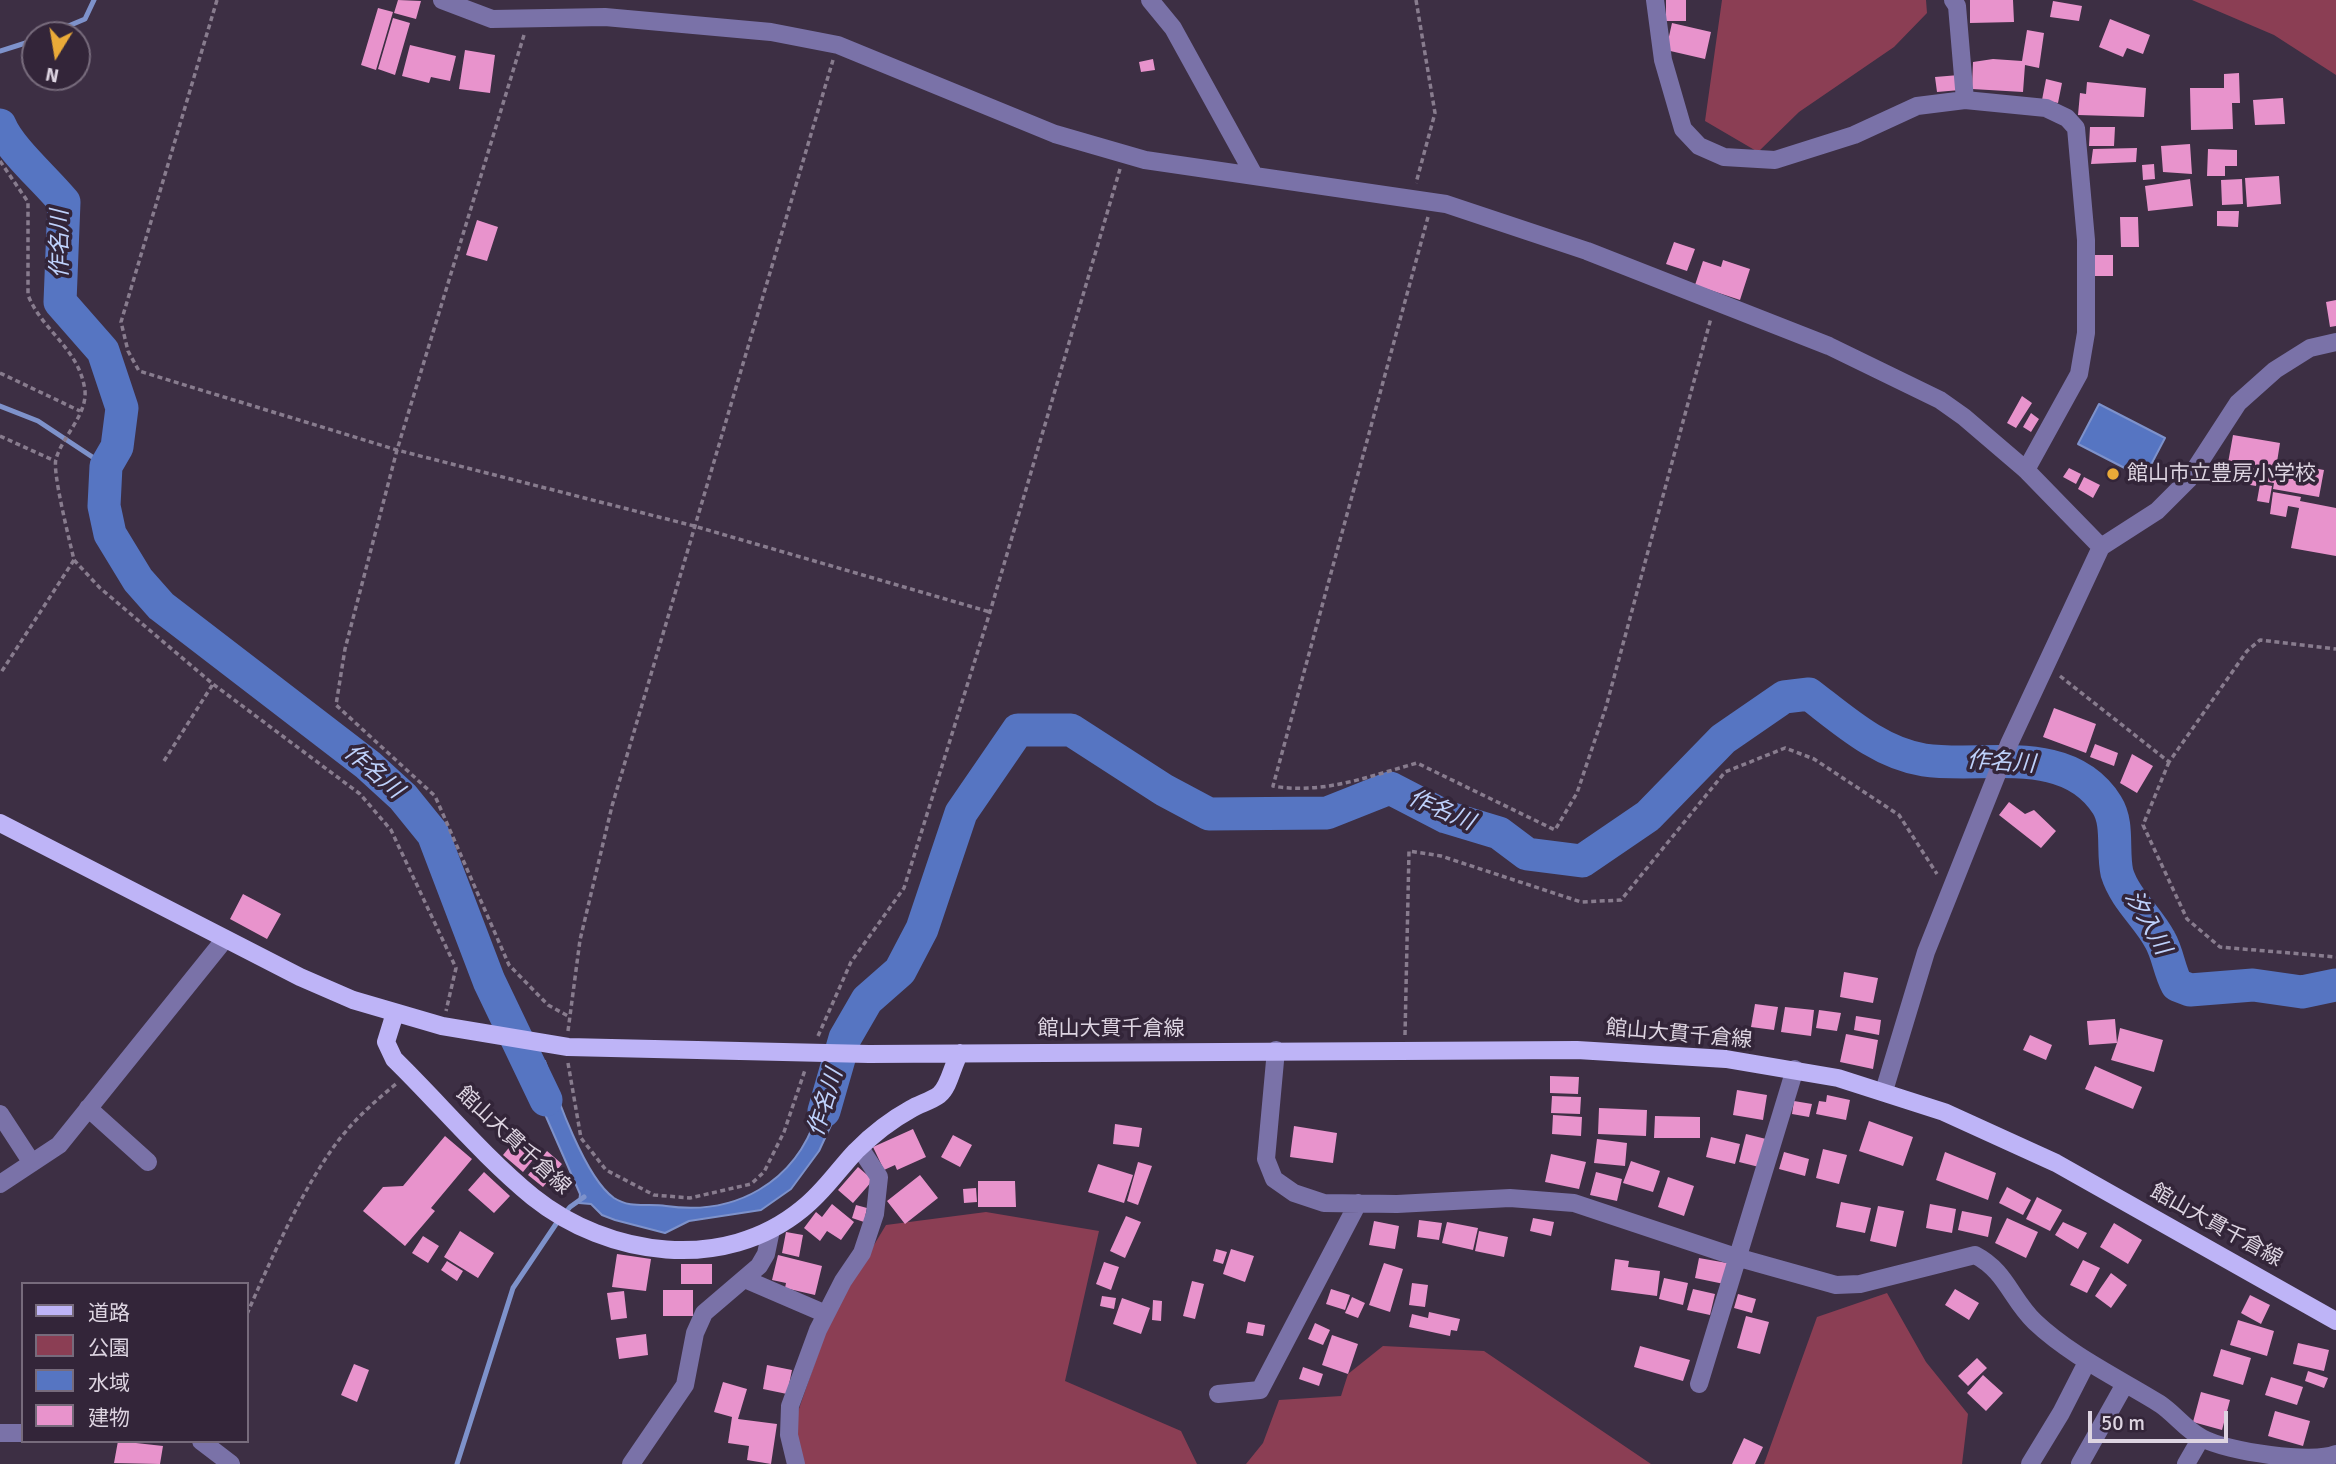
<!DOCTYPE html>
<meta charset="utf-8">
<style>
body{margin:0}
#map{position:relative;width:2336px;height:1464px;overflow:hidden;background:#3d2f44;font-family:Signika,"Noto Sans JP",sans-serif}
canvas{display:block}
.legend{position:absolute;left:21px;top:1282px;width:228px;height:161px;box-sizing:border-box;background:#332539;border:2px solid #776b7c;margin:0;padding:9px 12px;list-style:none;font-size:21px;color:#ddd4e1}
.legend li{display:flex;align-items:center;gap:14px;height:35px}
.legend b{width:35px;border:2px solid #776b7c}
.north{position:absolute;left:21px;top:21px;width:70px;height:70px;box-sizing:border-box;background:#332539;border:2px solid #776b7c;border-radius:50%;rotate:191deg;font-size:19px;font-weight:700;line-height:28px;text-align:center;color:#ddd4e1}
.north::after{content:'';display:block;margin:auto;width:24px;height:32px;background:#eaaa38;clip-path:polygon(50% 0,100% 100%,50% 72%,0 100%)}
.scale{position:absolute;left:2088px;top:1411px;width:140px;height:32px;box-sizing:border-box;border:4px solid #ddd4e1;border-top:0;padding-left:9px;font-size:21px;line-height:24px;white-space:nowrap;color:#ddd4e1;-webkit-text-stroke:5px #332539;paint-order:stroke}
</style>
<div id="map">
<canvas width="2336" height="1464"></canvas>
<ul class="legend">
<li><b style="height:9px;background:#beb4f7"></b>道路</li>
<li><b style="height:19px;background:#8b3e54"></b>公園</li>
<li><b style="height:19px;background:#5675c2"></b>水域</li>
<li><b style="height:19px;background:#e893cc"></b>建物</li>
</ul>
<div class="north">N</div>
<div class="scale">50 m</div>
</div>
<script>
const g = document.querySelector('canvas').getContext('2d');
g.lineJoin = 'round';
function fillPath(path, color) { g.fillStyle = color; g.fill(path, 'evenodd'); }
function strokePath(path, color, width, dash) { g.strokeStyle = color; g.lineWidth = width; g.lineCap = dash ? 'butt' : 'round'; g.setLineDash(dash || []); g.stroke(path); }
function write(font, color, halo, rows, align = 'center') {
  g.font = font + ' Signika,"Noto Sans JP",sans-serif'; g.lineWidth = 7; g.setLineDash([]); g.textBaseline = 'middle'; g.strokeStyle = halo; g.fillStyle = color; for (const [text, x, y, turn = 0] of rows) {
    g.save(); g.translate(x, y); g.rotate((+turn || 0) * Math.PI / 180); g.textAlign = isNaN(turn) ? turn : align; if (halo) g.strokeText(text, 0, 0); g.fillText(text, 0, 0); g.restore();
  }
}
fillPath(new Path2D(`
 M1722,0H1926L1927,13L1894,47L1799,112L1758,152L1705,121Z
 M2192,0H2336V75L2274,35Z
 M986,1212L1099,1231L1065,1381L1181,1431L1197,1464H800L792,1429L831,1316L886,1225Z
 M1887,1293L1926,1362L1968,1414L1962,1464H1764L1817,1317Z
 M1383,1346L1484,1351L1651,1464H1246L1263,1443L1279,1400L1341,1396L1348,1374Z`), '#8b3e54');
const water = new Path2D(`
 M2099,404L2165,438L2144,478L2078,444Z
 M513,1057L545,1061C556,1095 585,1178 614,1198C631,1209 647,1203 666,1206C735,1216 795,1183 817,1115C822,1100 824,1084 828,1068L848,1069L832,1123L819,1151L791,1189L761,1210L689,1221L665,1233L615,1220L602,1215L591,1204L579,1203L580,1194L537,1096L527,1089Z`);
fillPath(water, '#5675c2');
strokePath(water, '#7e92cb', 2);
strokePath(new Path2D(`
 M47,35L85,19L94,0
 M0,51L35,40
 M0,406L38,421L106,466
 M457,1464L513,1288L556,1224L570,1207L584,1197`), '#7e92cb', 5);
strokePath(new Path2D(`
 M0,125C9,148 46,180 64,202L60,302L103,351L122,408L117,447L106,466L104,506L110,534L138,580L161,606L368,765L403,797L433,834L489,981L546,1100
 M824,1111L845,1038L867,1000L900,971L922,929L961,813L1018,730H1071L1164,790L1209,814L1327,813L1390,788L1446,817L1499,833L1527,854L1582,861L1648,816L1723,739L1784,697L1809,694C1843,720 1879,753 1924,760C1983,769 2067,742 2107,805C2119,824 2112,851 2117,873C2125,899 2148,917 2160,940C2168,954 2169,970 2177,985L2190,990L2253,985L2302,992L2336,985`), '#5675c2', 33);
fillPath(new Path2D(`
 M398,0L421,1L416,19L394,13Z
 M1666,0H1686V21H1666Z
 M1970,0H2013L2014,22L1970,23Z
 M2053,1L2082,6L2079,21L2050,17Z
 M378,8L393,12L376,70L361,65Z
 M393,18L410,23L395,75L378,69Z
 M2110,19L2150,35L2143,54L2127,48L2123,57L2099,47Z
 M1672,23L1711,32L1705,59L1666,50Z
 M2027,30L2044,33L2039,68L2025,65L2023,92L1972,89L1973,62L1993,59L2022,61Z
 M410,45L456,56L450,81L431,77L429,83L402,76Z
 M465,50L495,55L490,93L459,89Z
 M1153,59L1155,70L1141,72L1139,62Z
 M2239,73L2240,103H2232L2233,129L2191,130L2190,88H2224V74Z
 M1959,75L1960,90L1937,92L1935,77Z
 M2046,79L2062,83L2058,103L2042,100Z
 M2087,82L2146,88L2144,117L2078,115L2080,93L2086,94Z
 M2283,98L2285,124L2255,125L2253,100Z
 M2090,127H2115L2114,146H2089Z
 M2190,144L2192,174L2163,172L2161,146Z
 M2137,148L2136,162L2091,164L2093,149Z
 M2208,149L2237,150V166H2225V176H2207Z
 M2154,164L2155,179L2143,180L2142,165Z
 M2279,176L2281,204L2247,207L2245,178Z
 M2190,179L2193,206L2148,211L2145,186Z
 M2242,179L2243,204L2222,205L2221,180Z
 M2217,211H2239L2238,227L2217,226Z
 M2120,217H2138L2139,247H2121Z
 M477,220L498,227L487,261L466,255Z
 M1674,242L1695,249L1687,271L1666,264Z
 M2095,255H2113V276H2095Z
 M1723,260L1750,269L1740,300L1695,285L1703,261L1721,267Z
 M2336,300V326L2330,327L2326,302Z
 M2022,396L2032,403L2016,428L2007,423Z
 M2031,413L2039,419L2031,432L2023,427Z
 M2233,435L2280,443L2277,462L2324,470L2319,497L2273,489L2274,483L2257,480L2256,486L2239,483L2240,477L2215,473L2217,461L2228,463Z
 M2069,468L2081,474L2076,484L2063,477Z
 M2084,477L2100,485L2093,498L2078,489Z
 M2260,484L2272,486L2269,503L2257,501Z
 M2273,492L2301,497L2300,501L2336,508V556L2291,548L2299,508L2288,506L2286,517L2270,514Z
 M2054,708L2096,724L2086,753L2043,737Z
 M2095,744L2118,753L2114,766L2090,757Z
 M2132,754L2153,766L2137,793L2120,783Z
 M2009,802L2025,814L2034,810L2056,831L2041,848L1999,815Z
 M243,894L281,914L267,939L230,919Z
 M1844,972L1878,978L1873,1003L1840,997Z
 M1755,1004L1778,1007L1774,1030L1751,1027Z
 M1785,1007L1814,1010L1811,1036L1781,1032Z
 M1819,1010L1841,1013L1837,1031L1816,1028Z
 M1856,1016L1881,1020L1879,1035L1854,1030Z
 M2115,1019L2117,1043L2120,1028L2163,1040L2154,1072L2111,1060L2117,1043L2089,1045L2087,1021Z
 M1846,1034L1878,1040L1873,1069L1840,1062Z
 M2030,1035L2052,1045L2046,1060L2023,1050Z
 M2095,1066L2142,1087L2133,1109L2085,1089Z
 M1550,1076L1579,1077L1578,1094L1550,1093Z
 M1737,1090L1767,1095L1763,1120L1733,1115Z
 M1827,1095L1850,1100L1846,1120L1816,1114L1819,1101L1826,1102Z
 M1552,1096L1581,1097L1580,1114L1551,1113Z
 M1794,1101L1812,1104L1809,1117L1792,1114Z
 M1599,1108L1647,1110L1646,1136L1598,1134Z
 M1553,1115L1582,1117L1581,1136L1552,1134Z
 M1655,1116L1700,1117V1138H1654Z
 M1869,1121L1913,1137L1903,1166L1859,1151Z
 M1115,1124L1142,1128L1139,1147L1113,1144Z
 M1294,1126L1337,1133L1333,1163L1290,1157Z
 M913,1129L926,1157L897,1170L895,1165L884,1170L873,1147Z
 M1746,1134L1766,1139L1759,1167L1739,1162Z
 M953,1135L972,1145L960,1167L941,1157Z
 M445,1136L472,1159L431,1208L435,1211L405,1246L363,1211L383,1187L403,1186Z
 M1711,1137L1740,1144L1735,1164L1706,1157Z
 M516,1139L536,1156L523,1172L503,1155Z
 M1597,1139L1627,1143L1625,1166L1594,1163Z
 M1823,1149L1847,1155L1839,1184L1816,1178Z
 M547,1151L562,1164L543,1187L528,1175Z
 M1784,1152L1809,1159L1805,1176L1779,1169Z
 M1945,1152L1996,1173L1988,1200L1936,1180Z
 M1551,1154L1586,1162L1579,1189L1545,1182Z
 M1631,1161L1660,1171L1653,1192L1623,1183Z
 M1138,1162L1152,1166L1138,1205L1127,1201Z
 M1098,1164L1133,1175L1124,1203L1088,1192Z
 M858,1167L873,1180L853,1203L838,1190Z
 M484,1172L510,1196L494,1213L468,1190Z
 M1596,1172L1622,1179L1617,1201L1590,1195Z
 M920,1175L938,1198L905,1224L887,1201Z
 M1668,1177L1694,1186L1684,1216L1658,1207Z
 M978,1181H1015L1016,1207H978Z
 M2007,1187L2031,1200L2023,1215L1999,1203Z
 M976,1188L977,1202L964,1203L963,1189Z
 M2037,1197L2062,1210L2050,1231L2026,1219Z
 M1841,1202L1871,1208L1865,1233L1836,1227Z
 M832,1204L854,1222L841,1240L827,1231L820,1241L804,1228L816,1212L822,1217Z
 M1930,1204L1956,1209L1952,1233L1926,1228Z
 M856,1205L867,1208L864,1222L852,1218Z
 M1878,1206L1904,1211L1896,1247L1870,1241Z
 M1962,1211L1992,1217L1988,1237L1958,1230Z
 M1126,1216L1141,1222L1125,1258L1110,1251Z
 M1533,1218L1554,1222L1551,1236L1530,1231Z
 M2007,1218L2038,1232L2026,1258L1995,1243Z
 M1419,1220L1442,1223L1439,1240L1417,1237Z
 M1374,1221L1399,1226L1395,1249L1369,1245Z
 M1447,1222L1478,1228L1473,1250L1442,1243Z
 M2063,1222L2087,1233L2078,1249L2055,1235Z
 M2114,1223L2142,1240L2128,1264L2100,1247Z
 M460,1231L494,1253L478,1278L444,1257Z
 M1479,1231L1508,1237L1504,1257L1475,1251Z
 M786,1232L803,1235L799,1257L782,1253Z
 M423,1236L439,1246L428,1263L412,1253Z
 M1216,1249L1227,1252L1223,1264L1213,1261Z
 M1231,1249L1254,1256L1245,1282L1223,1274Z
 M617,1254L651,1259L646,1291L612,1287Z
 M778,1255L822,1266L815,1295L785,1288L786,1283L772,1280Z
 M1699,1258L1727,1263L1724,1284L1695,1278Z
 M1615,1259L1629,1261L1628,1267L1660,1271L1657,1296L1611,1290Z
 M2083,1260L2100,1268L2087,1293L2070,1285Z
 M447,1261L463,1271L457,1281L441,1270Z
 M1104,1262L1119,1267L1111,1290L1096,1284Z
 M1384,1263L1403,1269L1390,1312L1369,1305Z
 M681,1264H712V1284H681Z
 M2111,1273L2127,1285L2111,1308L2095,1296Z
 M1664,1278L1688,1283L1683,1305L1659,1299Z
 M1192,1281L1204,1284L1195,1319L1183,1316Z
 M1412,1283L1428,1285L1425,1307L1409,1305Z
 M1331,1289L1350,1295L1345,1310L1326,1304Z
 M1693,1289L1715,1294L1710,1315L1687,1310Z
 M1955,1289L1979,1303L1969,1320L1945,1305Z
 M663,1290H693V1316H663Z
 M624,1291L627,1318L611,1320L607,1293Z
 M1738,1294L1756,1299L1752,1313L1734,1308Z
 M2250,1295L2270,1305L2261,1324L2241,1313Z
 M1102,1296L1116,1298L1114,1309L1100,1306Z
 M1352,1297L1365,1303L1358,1318L1345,1313Z
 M1122,1298L1150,1308L1141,1334L1113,1324Z
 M1153,1300L1162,1301L1161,1321L1152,1320Z
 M1429,1312L1460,1319L1457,1331L1451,1330L1450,1336L1409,1327L1412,1314L1428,1318Z
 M1746,1316L1769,1322L1760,1354L1737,1348Z
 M2238,1320L2274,1331L2267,1356L2230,1345Z
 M1248,1322L1265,1325L1263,1336L1246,1333Z
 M1315,1323L1330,1330L1323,1345L1308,1339Z
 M646,1334L648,1355L619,1359L616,1338Z
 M1332,1335L1358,1344L1348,1374L1322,1365Z
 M2298,1343L2329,1350L2324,1371L2293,1364Z
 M1640,1346L1690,1360L1683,1381L1634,1367Z
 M2221,1349L2251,1358L2243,1385L2213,1376Z
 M1977,1358L1987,1368L1968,1386L1958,1376Z
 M354,1364L369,1370L357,1402L341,1395Z
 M767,1365L792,1370L787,1394L763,1389Z
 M1303,1367L1323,1374L1319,1386L1299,1379Z
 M2308,1371L2328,1378L2324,1388L2305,1381Z
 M1983,1375L2003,1393L1986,1411L1967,1393Z
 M2271,1377L2303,1387L2297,1405L2265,1395Z
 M723,1382L747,1389L738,1419L777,1424L771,1464L747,1460L749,1446L728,1443L732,1417L714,1412Z
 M2201,1392L2230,1400L2222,1430L2193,1422Z
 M2275,1411L2310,1421L2303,1446L2268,1436Z
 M1744,1438L1763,1447L1755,1464H1732Z
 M118,1441L163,1446L160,1464L114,1463Z`), '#e893cc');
strokePath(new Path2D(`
 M217,0L121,322L128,351L139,371L397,450L694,526L990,612
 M1416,0L1435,113L1416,183
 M524,35L397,450L345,649L336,705L435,796L509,965L548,1005L568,1016
 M0,161L28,202V295C42,331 80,349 85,391C87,415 62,437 56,459C52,472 70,542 74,560L0,674
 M1428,217L1273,786C1322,795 1370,776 1417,763L1555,830L1577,793L1606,707L1711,318
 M0,373L80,411
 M0,436L55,461
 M74,560L100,588L213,684L360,794L391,830L456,968L446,1011
 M2060,676L2169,762L2247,651L2260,640L2336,649
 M164,761L213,684
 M2169,762L2143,825L2187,919L2220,947L2336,957
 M568,1031L580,940L612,806L833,60
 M1405,1035L1409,851L1441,856L1581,902L1621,900L1725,772L1785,748L1814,759L1899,815L1937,874
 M818,1036L851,962L904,888L990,612L1120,169
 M568,1063L581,1138L606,1170L654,1195L690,1198L751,1184L764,1172L784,1132L805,1070
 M247,1314C271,1259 302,1189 338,1141C355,1119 375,1101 396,1084`), '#887c8e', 3.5, [5, 3.5]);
strokePath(new Path2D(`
 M442,0L492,19L605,17L771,32L838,45L1055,134L1145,160L1446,204L1587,251L1829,346L1940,400L1964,417L2026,470L2101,547
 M1150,0L1173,28L1254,175
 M1655,0L1663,60L1683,129L1699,146L1724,157L1775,160L1854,135L1917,106L1965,100L2046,108L2067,118L2076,128L2086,240V333L2079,374L2026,470
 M1953,0L1957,6L1965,100
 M1276,1050L1266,1159L1274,1179L1294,1193L1324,1203L1397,1204L1510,1198L1574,1203L1736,1257L1836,1285L1860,1284L1975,1255C2006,1271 2011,1299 2035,1322C2071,1356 2118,1378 2160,1404C2175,1414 2186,1430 2202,1438C2227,1452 2314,1464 2336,1454
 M1884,1091L1926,952L2009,744L2101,547L2157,511L2188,480L2238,403L2275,370L2310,348L2336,342
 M88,1108L148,1162
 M0,1114L32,1163
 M0,1184L59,1145L225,939
 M747,1280L826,1314
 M1699,1384L1795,1069
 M1218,1394L1260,1390L1358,1203
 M0,1433H23
 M201,1441L231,1464
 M631,1464L685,1385L695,1333L704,1313L759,1266L766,1254L771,1230
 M796,1464L789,1435L790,1406L818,1330L843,1281L862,1253L875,1214L879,1177L860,1148
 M2030,1464L2061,1413L2087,1362
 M2080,1464L2125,1384
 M2186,1464L2201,1438`), '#7a72a8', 18);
strokePath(new Path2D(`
 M0,823L300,977L353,1000L442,1026L568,1047L869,1054L1577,1050L1726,1059L1838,1078L1944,1112L2056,1163L2336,1321
 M395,1013L386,1042L394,1059C440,1104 483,1156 533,1197C608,1257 724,1273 802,1209C823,1193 838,1170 856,1151C872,1135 891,1120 911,1109C919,1104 931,1101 939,1095C950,1086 952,1065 960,1053`), '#beb4f7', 18);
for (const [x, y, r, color] of [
 [2113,474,7,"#eaaa38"]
]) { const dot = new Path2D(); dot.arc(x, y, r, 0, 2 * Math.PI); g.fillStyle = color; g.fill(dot); strokePath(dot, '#332539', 2.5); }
write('21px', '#ddd4e1', '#332539', [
 ["館山市立豊房小学校",2127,474]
], 'left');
write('21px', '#ddd4e1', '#332539', [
 ["館山大貫千倉線",1111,1029],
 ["館山大貫千倉線",1679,1035,5],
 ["館山大貫千倉線",513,1141,43],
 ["館山大貫千倉線",2216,1226,29]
]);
write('italic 23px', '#bed1fb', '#332539', [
 ["作名川",61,244,-90],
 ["作名川",2001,763,4],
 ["作名川",373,772,41],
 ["作名川",1441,811,23],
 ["汐入川",2147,923,61],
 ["作名川",826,1103,-73]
]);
</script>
